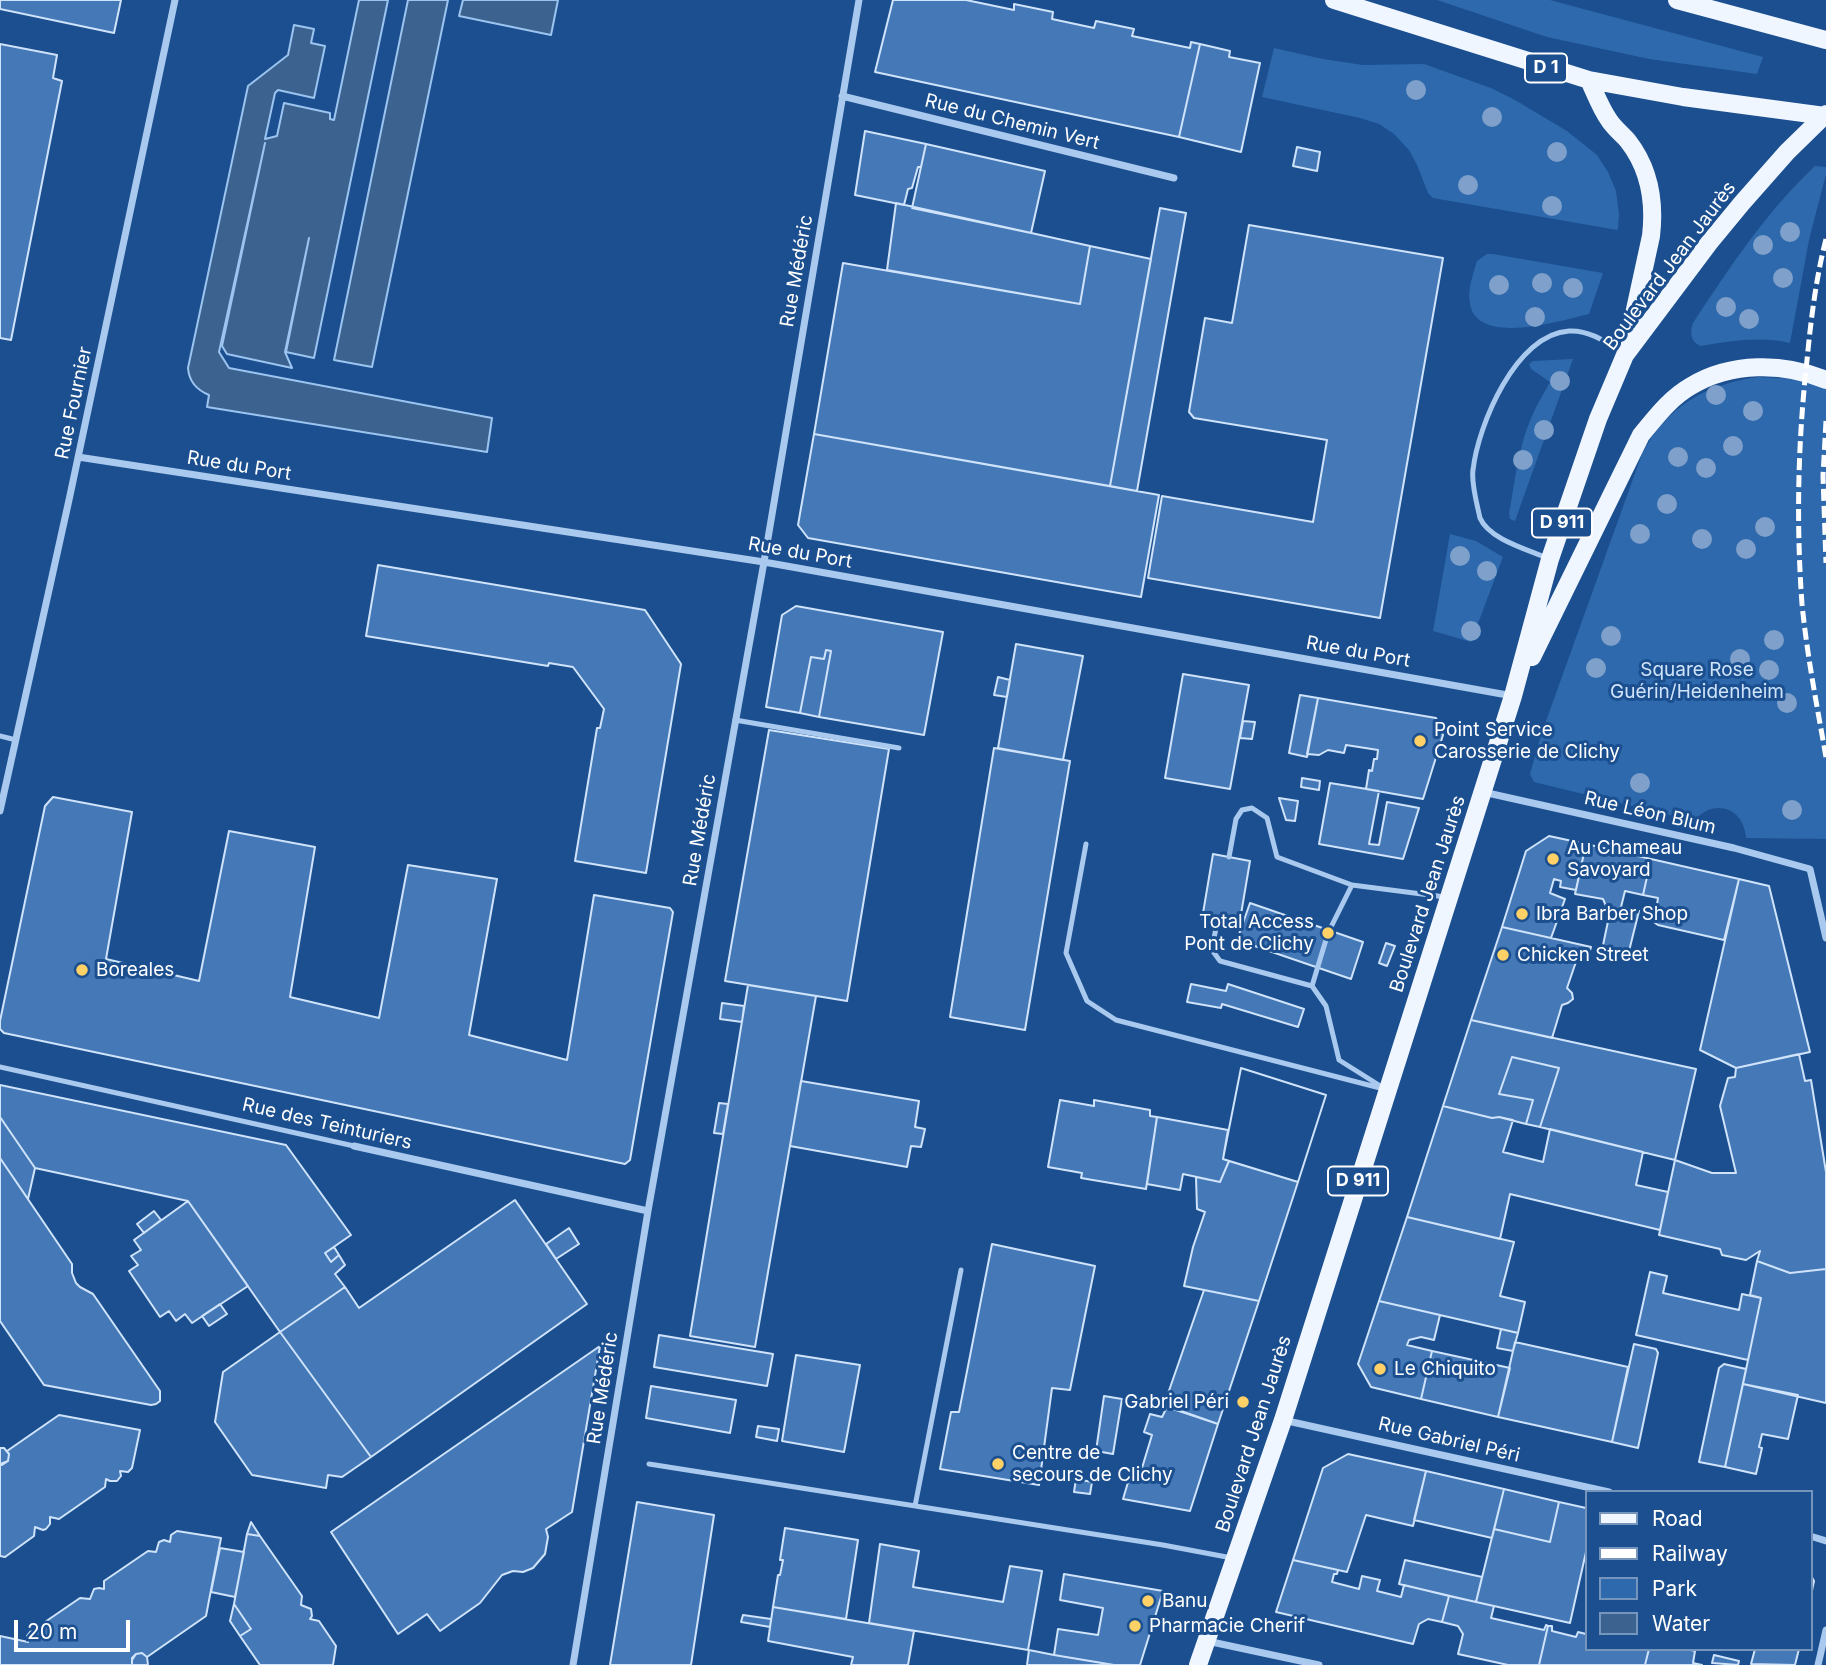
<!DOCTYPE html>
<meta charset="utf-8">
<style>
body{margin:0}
#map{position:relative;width:1826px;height:1665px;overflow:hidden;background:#1b4f8f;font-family:Inter,sans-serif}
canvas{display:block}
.legend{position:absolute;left:1585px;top:1490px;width:228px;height:161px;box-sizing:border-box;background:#1b4f8f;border:2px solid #7695bc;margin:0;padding:9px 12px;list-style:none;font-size:21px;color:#fff}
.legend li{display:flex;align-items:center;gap:14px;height:35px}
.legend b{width:35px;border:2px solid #7695bc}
.scale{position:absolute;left:14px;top:1620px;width:116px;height:32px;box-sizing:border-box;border:4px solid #fff;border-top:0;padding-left:9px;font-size:21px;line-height:24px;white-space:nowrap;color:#fff;-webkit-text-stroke:5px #1b4f8f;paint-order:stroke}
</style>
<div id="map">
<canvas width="1826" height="1665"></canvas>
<ul class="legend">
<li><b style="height:9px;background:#f0f6ff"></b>Road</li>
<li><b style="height:9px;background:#fff"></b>Railway</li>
<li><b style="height:19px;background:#2e69ad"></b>Park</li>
<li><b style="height:19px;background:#3c6290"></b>Water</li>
</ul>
<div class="scale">20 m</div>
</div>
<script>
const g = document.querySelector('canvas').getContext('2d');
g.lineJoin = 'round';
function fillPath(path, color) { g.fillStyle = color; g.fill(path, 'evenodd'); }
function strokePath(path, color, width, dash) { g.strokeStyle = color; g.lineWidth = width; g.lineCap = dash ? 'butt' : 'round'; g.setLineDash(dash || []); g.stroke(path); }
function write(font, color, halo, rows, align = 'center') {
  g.font = font + ' Inter,sans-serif'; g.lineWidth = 6; g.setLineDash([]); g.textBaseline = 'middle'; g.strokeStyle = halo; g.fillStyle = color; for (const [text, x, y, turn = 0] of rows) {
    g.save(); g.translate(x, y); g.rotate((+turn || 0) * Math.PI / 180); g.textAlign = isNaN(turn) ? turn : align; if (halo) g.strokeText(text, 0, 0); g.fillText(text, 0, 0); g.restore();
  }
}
fillPath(new Path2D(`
 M1437,0H1550L1763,57L1757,74L1649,59L1547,37Z
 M1274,48L1323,59L1363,65L1424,64L1491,88L1515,100L1567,131L1597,155L1608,172L1616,191L1619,214L1618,228L1617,230L1433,198L1428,193L1417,165L1409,150L1394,134L1379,124L1360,118L1262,97Z
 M1815,166L1826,167V174L1809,240L1790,343C1759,336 1731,341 1701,346C1690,342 1690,332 1693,323C1730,267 1766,212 1815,166Z
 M1487,254H1493L1603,273L1589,314C1563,320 1477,347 1470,304C1467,291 1473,274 1477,261Z
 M1573,359L1515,521L1510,519L1509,514C1515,481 1518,447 1532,416C1537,404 1544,393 1550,382L1531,369L1529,364L1533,361Z
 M1758,377L1796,379L1826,387V839L1746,838C1744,807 1713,798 1694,821L1534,782L1530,774L1541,735L1642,454C1666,407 1706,384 1758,377Z
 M1450,534L1476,541L1503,557L1471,642L1433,631Z`), '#2e69ad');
const water = new Path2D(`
 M359,0H388L314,358L286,352L309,238L285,352L292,368L227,354L222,346L265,143L219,352L229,368L492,418L487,452L207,407L209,395C197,390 189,382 188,368L248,86L288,55L294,25L314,29L311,43L325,46L314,98L278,90L275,93L265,139L277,136L284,103L330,113V119L334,120Z
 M408,0H448L372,367L334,360Z
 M463,0H558L551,35L459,16Z`);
fillPath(water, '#3c6290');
strokePath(water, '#9cc4f0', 2);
const building = new Path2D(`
 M0,0H121L114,33L0,9Z
 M893,0H966L1014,10V4L1053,12L1052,19L1094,28L1096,21L1134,29L1132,36L1190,48L1191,42L1200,44L1179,137L875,72Z
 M0,44L57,55L53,78L62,81L11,340L0,338Z
 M1200,44L1230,51L1229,57L1260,63L1241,152L1179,137Z
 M865,131L926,144L921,167H918L912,188L908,189L904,205L855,195Z
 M926,144L1045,171L1031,233L912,208Z
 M1297,147L1320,152L1317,171L1293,166Z
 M896,203L1090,246L1080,304L887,270Z
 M1160,208L1186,213L1137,491L1110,486Z
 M1249,225L1443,258L1380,618L1148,578L1162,496L1313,522L1327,440L1194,418L1189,412L1205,318L1232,323Z
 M1090,246L1151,259L1110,486L814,434L843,263L1080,304Z
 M814,434L1159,495L1141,597L808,538L798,525Z
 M378,565L645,610L681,664L646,873L575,861L597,728H600L604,709L573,667L549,663L548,666L366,636Z
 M796,606L943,632L924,735L819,717L831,651L826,650L824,659L811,657L800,713L766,707L782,615Z
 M1016,644L1083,656L1063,760L998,748Z
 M826,650L831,651L819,717L800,713L811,657L824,659Z
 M1183,674L1249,685L1230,789L1165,778Z
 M998,677L1010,680L1007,697L994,695Z
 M1300,695L1318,698L1307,757L1289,753Z
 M1318,698L1436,718L1443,735L1423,799L1366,789L1369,770L1372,771L1374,759H1377L1378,750L1346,745L1344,753L1328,750L1319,755L1307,754Z
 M1243,721L1255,722L1252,739L1240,738Z
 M769,730L889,749L847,1001L725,981Z
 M994,748L1070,761L1025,1030L950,1017Z
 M1302,778L1320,781L1319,790L1301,787Z
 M1330,783L1379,791L1369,844L1379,845L1387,802L1419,808L1403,859L1319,844Z
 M53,797L132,812L106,959L199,981L229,831L315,847L290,997L379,1018L408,865L497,879L469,1035L567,1060L594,895L670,908L673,912L630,1160L625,1164L4,1033L0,1029V1021L45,806Z
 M1279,798L1298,801L1295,821L1286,820Z
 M1549,836L1586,844L1576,890L1560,887L1561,881L1554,879L1550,893L1565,899L1551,938L1502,927L1526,851Z
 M1586,844L1651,859L1643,895L1625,891L1621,907L1639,911L1628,955L1602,950L1611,907L1606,906L1603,899L1575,894Z
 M1213,854L1250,861L1239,926L1202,919Z
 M1651,859L1739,879L1724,940L1658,925L1655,923V917L1658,898L1643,895Z
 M1739,879L1769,886L1810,1052L1736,1068L1700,1050Z
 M1250,903L1363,942L1351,979L1237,940Z
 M1502,927L1591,947L1589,954L1579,953L1567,988L1572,993L1573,999L1568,1003L1562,1005L1552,1038L1471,1020Z
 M1386,943L1395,946L1387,966L1379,963Z
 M1191,984L1226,991L1228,984L1304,1009L1298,1027L1222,1004L1221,1008L1187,1002Z
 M748,985L816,996L755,1347L690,1336Z
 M722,1003L744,1006L742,1022L720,1019Z
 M1471,1020L1696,1069L1675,1160L1540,1127L1559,1068L1512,1057L1499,1094L1533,1100L1526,1124L1499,1117L1492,1118L1443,1106Z
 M1799,1054L1805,1081L1811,1080L1826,1172V1269L1790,1273L1757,1261L1760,1251L1746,1260L1722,1255L1720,1249L1659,1235L1675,1160L1712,1173H1736L1720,1106L1728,1078L1735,1077L1736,1068Z
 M1512,1057L1559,1068L1540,1127L1526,1124L1533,1100L1499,1094Z
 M1241,1068L1326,1095L1298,1182L1223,1159Z
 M1241,1068L1326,1095L1298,1182L1223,1159Z
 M801,1081L919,1101L915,1127L925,1129L921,1147L911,1146L907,1167L790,1146Z
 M0,1085L286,1145L351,1235L325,1253L331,1262L339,1255L345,1265L335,1274L345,1287L280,1332L188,1201L35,1168L0,1117Z
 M1060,1100L1094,1106V1100L1150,1110V1116L1157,1117L1146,1189L1081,1178L1082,1173L1048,1167Z
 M719,1103L728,1104L723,1134L714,1133Z
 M1443,1106L1492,1118L1499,1117L1513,1120L1503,1152L1543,1162L1550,1129L1643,1152L1636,1185L1668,1192L1660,1230L1510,1194L1500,1239L1407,1217Z
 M0,1117L35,1168L28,1199L0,1158Z
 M1157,1117L1228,1130L1223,1159L1229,1161L1220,1182L1183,1174L1180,1190L1147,1184Z
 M0,1158L72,1264V1273L76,1283L80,1287L93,1294L160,1391V1401L156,1404L151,1405L44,1385L0,1321Z
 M1229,1161L1298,1182L1259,1301L1184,1286L1193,1247L1205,1212L1197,1209L1196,1177L1220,1182Z
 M515,1200L587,1304L371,1457L280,1332L345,1287L359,1308Z
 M188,1201L248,1286L192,1323L185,1314L176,1321L169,1311L160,1317L129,1271L138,1265L131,1256L141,1250L134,1240Z
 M154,1211L161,1220L144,1233L137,1224Z
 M1407,1217L1514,1242L1500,1296L1525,1302L1518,1333L1379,1301Z
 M569,1228L579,1244L556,1259L546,1244Z
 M992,1244L1095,1266L1070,1390L1052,1388L1039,1485L940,1469L951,1412H959Z
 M334,1247L339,1255L331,1262L325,1253Z
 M1757,1261L1790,1273L1826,1269V1403L1743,1384L1761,1298L1750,1295Z
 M1650,1272L1667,1276L1663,1293L1739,1310L1742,1294L1761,1298L1748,1360L1636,1335Z
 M1204,1290L1259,1301L1218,1424L1164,1405Z
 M1379,1301L1440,1315L1434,1340L1421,1337L1409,1340L1407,1345L1432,1351L1421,1399L1371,1387L1358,1364Z
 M220,1304L227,1314L209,1326L202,1316Z
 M1501,1329L1518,1333L1513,1351L1497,1348Z
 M280,1332L371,1457L342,1477L328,1475L326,1488L252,1475L215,1422L223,1372Z
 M659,1335L773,1354L767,1386L654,1367Z
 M1515,1342L1628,1367L1612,1442L1498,1417Z
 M1634,1344L1656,1349L1658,1353L1638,1448L1612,1442Z
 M600,1346L572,1512L546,1529L548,1537L545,1554L533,1568L523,1572L513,1571L502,1575L480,1603L440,1631L427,1614L398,1634L331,1532Z
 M1432,1351L1510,1368L1498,1417L1421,1399Z
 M796,1355L860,1365L844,1452L782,1441Z
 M1724,1364L1746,1369L1725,1467L1699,1462L1719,1368Z
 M1743,1384L1798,1395L1788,1439L1762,1434L1759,1447L1762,1448L1756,1474L1725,1467Z
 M651,1386L736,1400L730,1433L646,1418Z
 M1104,1396L1122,1399L1113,1454L1096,1451Z
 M1167,1407L1218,1424L1190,1511L1123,1499L1129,1479L1138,1481L1152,1435L1144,1432L1150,1414L1162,1417Z
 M59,1415L140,1430L132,1468L128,1472L120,1471L121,1476L117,1481H110L106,1479L105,1487L59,1519L50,1517V1524L46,1529L43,1530L35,1527L34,1536L5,1557L0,1556V1464L8,1461L9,1454L7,1451Z
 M758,1426L779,1429L777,1441L756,1437Z
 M0,1448H4L9,1454L8,1461L2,1465L0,1464Z
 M1348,1454L1426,1471L1413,1526L1366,1515L1347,1572L1293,1560L1323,1468Z
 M1426,1471L1504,1489L1492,1538L1414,1520Z
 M1076,1479L1092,1482L1090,1494L1074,1492Z
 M1504,1489L1559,1502L1550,1542L1494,1529Z
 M637,1502L714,1515L691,1665H610Z
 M1559,1502L1586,1508V1552L1570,1623L1476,1602L1494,1529L1550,1542Z
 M251,1522L260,1536L247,1534Z
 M785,1528L858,1540L846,1619L773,1607L778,1575H780L783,1560H780Z
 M177,1531L221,1538L206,1616L147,1657L142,1653L136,1654L132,1660V1665H0V1636L28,1642L27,1636L30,1632L34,1630L42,1632V1624L80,1598L90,1599L94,1589L99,1588L104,1589V1581L148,1551L156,1552L159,1542L164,1540L170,1542L171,1535Z
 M247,1534L260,1536L302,1596L301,1605L311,1609L312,1616L310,1619L319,1621L336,1646L333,1665H260L240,1636L251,1629L234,1604Z
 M880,1544L919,1551L913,1587L1003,1602L1010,1566L1042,1571L1028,1650L869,1623Z
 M220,1548L244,1552L235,1597L211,1592Z
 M1293,1560L1338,1570L1337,1574H1334L1332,1582L1359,1589L1362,1576L1380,1580L1377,1591L1401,1597L1404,1585L1449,1596L1442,1622L1428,1619L1419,1624L1413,1644L1276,1612Z
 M1405,1560L1482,1577L1476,1602L1399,1584Z
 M1064,1574L1163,1591L1140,1665H1114L1054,1655L1058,1629L1098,1635L1103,1608L1060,1600Z
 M1810,1574L1814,1581L1810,1600Z
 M1449,1596L1494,1606L1491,1618L1544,1630L1546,1625L1548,1626L1539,1665H1508L1458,1654L1463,1634L1458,1626L1442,1622Z
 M234,1604L251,1629L240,1636L230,1621Z
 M773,1607L914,1631L908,1665H851L853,1657L768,1641Z
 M743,1615L771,1619L770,1627L741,1622Z
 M1548,1626H1552V1631L1576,1637L1578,1632L1586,1634V1649H1649L1645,1665H1539Z
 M1649,1649H1687L1695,1651L1693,1663L1702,1665H1645Z
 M1755,1649H1799L1795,1665L1751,1664Z
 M1029,1650L1054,1655L1114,1665H1027Z
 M142,1653L147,1657L148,1665H132V1658L136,1654Z
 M1714,1655L1739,1661L1738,1665L1712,1663Z`);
fillPath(building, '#4478b7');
strokePath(building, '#cfe3fa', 2);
strokePath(new Path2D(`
 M1547,558C1526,549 1489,539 1480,518C1477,504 1471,483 1473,470C1478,425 1516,334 1569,331C1590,330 1606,342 1623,353
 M735,720L899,748
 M0,736L16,740
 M1086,844L1066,953L1087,1001L1116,1020L1384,1089
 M1229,857L1236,819L1242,810L1252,808L1267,818L1277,857L1352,885
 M1217,922L1212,950L1220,961L1312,986
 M0,1067L354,1146
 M1382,1087L1339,1060L1326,1006L1312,986L1328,933L1352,885L1445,897
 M649,1464L1163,1545L1232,1558
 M915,1506L961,1270`), '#a9c9ee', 5);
strokePath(new Path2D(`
 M842,96L1174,178
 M78,457L764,562L1513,696
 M1483,792L1734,848L1810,869L1826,938
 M0,811L69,500L175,0
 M354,1146L648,1211
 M1283,1420L1609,1492
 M1810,1536L1826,1541
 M1207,1641L1319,1665
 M573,1665L648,1211L764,562L859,0
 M1818,1665L1826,1630`), '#a9c9ee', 7);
strokePath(new Path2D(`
 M1334,0L1589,80L1683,97L1826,116
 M1677,0L1826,40
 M1589,80C1595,93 1601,109 1609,120C1614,128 1622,134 1628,141C1649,168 1655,202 1651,236L1626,351
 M1532,657L1641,435C1656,417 1670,398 1691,386C1731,362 1783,362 1826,380
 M1198,1665L1283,1420L1513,696L1550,559L1598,419L1625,355L1709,243L1742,203L1787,152L1826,114`), '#f0f6ff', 18);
strokePath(new Path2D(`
 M1826,239C1816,278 1811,319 1807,360C1798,441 1796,522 1802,604C1807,655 1817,706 1826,757
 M1826,421L1823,476L1826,563`), '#fff', 5, [12, 5]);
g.fillStyle = '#7ea0ca';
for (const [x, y] of [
 [1416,90],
 [1492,117],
 [1557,152],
 [1468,185],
 [1552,206],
 [1790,232],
 [1763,245],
 [1783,278],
 [1542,283],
 [1499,285],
 [1573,288],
 [1726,307],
 [1535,317],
 [1749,319],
 [1560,381],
 [1716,395],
 [1753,411],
 [1544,430],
 [1733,446],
 [1678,457],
 [1523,460],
 [1706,468],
 [1667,504],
 [1765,527],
 [1640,534],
 [1702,539],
 [1746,549],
 [1460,556],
 [1487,571],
 [1471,631],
 [1611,636],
 [1774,640],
 [1740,659],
 [1596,668],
 [1769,670],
 [1787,703],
 [1640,783],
 [1792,810]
]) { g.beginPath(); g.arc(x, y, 10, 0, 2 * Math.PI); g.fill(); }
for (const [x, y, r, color] of [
 [1420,741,7,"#ffd166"],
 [1553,859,7,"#ffd166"],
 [1522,914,7,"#ffd166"],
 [1328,933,7,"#ffd166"],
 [1503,955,7,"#ffd166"],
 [82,970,7,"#ffd166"],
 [1380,1369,7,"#ffd166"],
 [1243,1402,7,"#ffd166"],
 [998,1464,7,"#ffd166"],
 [1148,1601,7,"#ffd166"],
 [1135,1626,7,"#ffd166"]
]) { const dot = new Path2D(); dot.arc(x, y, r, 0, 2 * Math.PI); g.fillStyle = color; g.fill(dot); strokePath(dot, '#1b4f8f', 2.5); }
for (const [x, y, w] of [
 [1546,68,42],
 [1562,523,60],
 [1358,1181,60]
]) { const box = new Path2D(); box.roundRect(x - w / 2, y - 14.5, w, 29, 5); g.fillStyle = '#1b4f8f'; g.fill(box); strokePath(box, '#fff', 2); }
write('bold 18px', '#fff', null, [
 ["D 1",1546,68],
 ["D 911",1562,523],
 ["D 911",1358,1181]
]);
write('19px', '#fff', '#1b4f8f', [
 ["Rue du Chemin Vert",1012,122,14],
 ["Boulevard Jean Jaurès",1670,266,-53],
 ["Rue Médéric",797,271,-80],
 ["Rue Fournier",74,403,-78],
 ["Rue du Port",239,466,9],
 ["Rue du Port",800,553,10],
 ["Rue du Port",1358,652,10],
 ["Rue Léon Blum",1650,813,13],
 ["Rue Médéric",700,830,-80],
 ["Boulevard Jean Jaurès",1428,894,-72],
 ["Rue des Teinturiers",327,1124,13],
 ["Rue Médéric",603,1388,-81],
 ["Boulevard Jean Jaurès",1254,1434,-72],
 ["Rue Gabriel Péri",1449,1440,13]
]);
write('19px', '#cfe3fa', '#1b4f8f', [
 ["Square Rose",1697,670],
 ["Guérin/Heidenheim",1697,692]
]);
write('19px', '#fff', '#1b4f8f', [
 ["Point Service",1434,730],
 ["Carosserie de Clichy",1434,752],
 ["Au Chameau",1567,848],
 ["Savoyard",1567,870],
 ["Ibra Barber Shop",1536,914],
 ["Total Access",1314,922,"right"],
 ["Pont de Clichy",1314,944,"right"],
 ["Chicken Street",1517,955],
 ["Boreales",96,970],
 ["Le Chiquito",1394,1369],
 ["Gabriel Péri",1229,1402,"right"],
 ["Centre de",1012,1453],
 ["secours de Clichy",1012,1475],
 ["Banu",1162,1601],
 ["Pharmacie Cherif",1149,1626]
], 'left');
</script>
